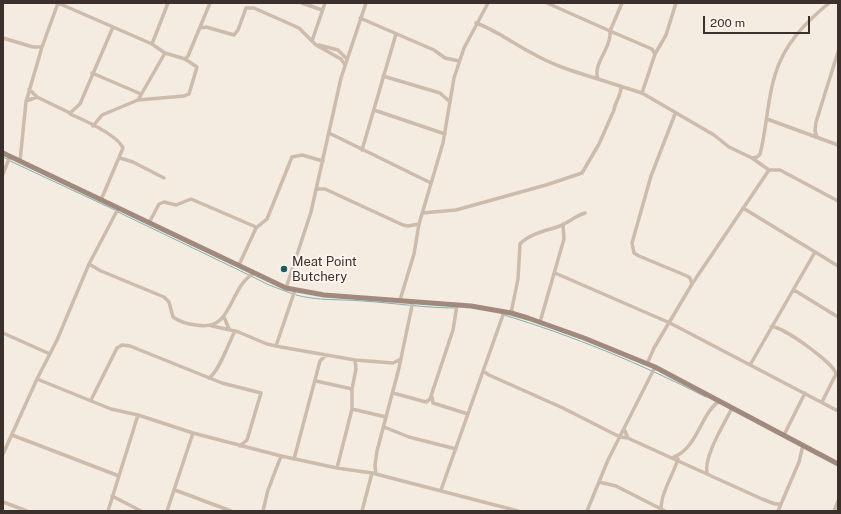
<!DOCTYPE html>
<style>
body{margin:0}
#map{position:relative;width:841px;height:514px;overflow:hidden;background:#f4ebe1;font-family:"Public Sans",sans-serif}
canvas{display:block}
.frame{position:absolute;inset:0;border:4px solid #3b302b;pointer-events:none}
.scale{position:absolute;left:703px;top:16px;width:107px;height:18px;box-sizing:border-box;border:2px solid #3b302b;border-top:0;padding-left:5px;font-size:12px;line-height:14px;white-space:nowrap;color:#3b302b;-webkit-text-stroke:3px #fbf5ee;paint-order:stroke}
</style>
<div id="map">
<canvas width="841" height="514"></canvas>
<div class="frame"></div>
<div class="scale">200 m</div>
</div>
<script>
const g = document.querySelector('canvas').getContext('2d');
g.lineJoin = 'round';
function strokePath(path, color, width, dash) { g.strokeStyle = color; g.lineWidth = width; g.lineCap = dash ? 'butt' : 'round'; g.setLineDash(dash || []); g.stroke(path); }
function write(font, color, halo, rows, align = 'center') {
  g.font = font + ' "Public Sans",sans-serif'; g.lineWidth = 4; g.setLineDash([]); g.textBaseline = 'middle'; g.strokeStyle = halo; g.fillStyle = color; for (const [text, x, y, turn = 0] of rows) {
    g.save(); g.translate(x, y); g.rotate((+turn || 0) * Math.PI / 180); g.textAlign = isNaN(turn) ? turn : align; if (halo) g.strokeText(text, 0, 0); g.fillText(text, 0, 0); g.restore();
  }
}
strokePath(new Path2D(`
 M3,157L7,159
 M10,161L115,210
 M118,212L249,275
 M251,276L269,285L293,294
 M296,295C317,301 341,299 363,301C394,303 425,308 456,308
 M504,315C574,336 641,364 706,397`), '#7fb0b2', 1);
strokePath(new Path2D(`
 M58,3L152,44L165,53L185,59L188,56L210,3
 M302,3L322,10
 M547,3L610,31C612,48 592,64 598,79L642,93L714,135L729,147L752,158L757,157L760,154C767,128 767,100 775,75C784,44 805,23 829,3
 M622,3L610,31L652,49L655,54
 M360,18L434,50L445,58L459,61
 M476,23C496,30 511,42 530,52C552,65 575,72 598,79
 M200,28L206,27L234,35L238,30L246,8H254L299,28L316,45L341,59L345,65
 M3,38L33,47H42
 M312,41L325,3
 M152,44L168,3
 M319,45L338,50L347,59
 M92,73L141,94
 M383,76L440,93L449,101
 M29,89L37,97
 M642,93L655,54L666,35L676,3
 M138,100L165,53
 M26,101L37,97L70,113L80,104L113,27
 M374,110L445,134
 M70,114C84,120 117,135 123,148L101,200
 M767,119L838,145
 M93,126L102,115L138,100L184,96L189,94L197,67L185,59
 M329,133L431,183
 M817,137L815,131L816,122L838,52
 M362,150L396,34
 M120,158L133,162L164,178
 M752,158L769,170
 M20,161L26,102L42,47L58,3
 M3,174L10,156
 M317,189H325L403,225L408,226L419,224
 M743,208L838,266
 M422,213L456,210L546,185L582,173L599,144L614,110C615,102 621,96 621,87
 M149,223L159,204L164,202L176,205L191,199L256,227
 M89,264L101,271L164,297L169,302L173,317C180,322 187,324 196,325C234,332 227,289 254,273
 M239,265L256,228L267,219L292,157L302,155L323,161
 M555,273L670,323L838,411
 M692,284L769,170H780L838,201
 M286,288L311,212L341,78L366,3
 M794,290L838,317
 M400,300L414,254L419,224L443,143L454,78L464,48L488,3
 M511,313L518,279L520,244C529,234 545,231 557,227C567,224 575,216 585,213
 M224,317L229,329
 M540,322L564,239L563,224
 M212,326L235,331
 M771,327C780,324 835,364 836,374L822,402
 M3,333L50,354
 M276,346L295,290
 M647,364L654,348L692,284L690,278L687,276L639,256L634,253L632,243L651,176L675,114
 M750,365L815,252
 M483,371L489,375L563,408L620,437L628,438
 M209,378C219,372 229,342 235,331H236L267,344L281,347L355,360L393,363L401,359
 M37,379L111,409L138,415L193,433L281,456L337,468L372,473L518,511
 M316,381L352,389
 M393,393L426,402L430,399L453,330L457,305
 M432,397L433,403L468,414
 M91,400L117,348L122,345L130,346L222,383L261,393L247,440L240,446
 M352,409L386,417
 M384,427L409,437L456,449
 M624,429L628,438L632,440L762,499L775,504H781
 M12,435L119,476
 M784,435L805,393
 M3,454L37,379L57,340L89,264L118,209
 M674,457C697,448 701,414 719,401
 M294,459L320,361L325,356
 M337,468L352,409V389L356,369L355,360
 M707,473C704,456 723,426 731,410L733,408
 M376,474L375,465L377,451L399,368L413,301
 M599,482L616,486L665,511
 M175,490L231,511
 M441,490L504,312
 M112,496L141,511
 M3,502L27,511
 M661,509C661,493 673,475 678,459
 M108,511L138,415
 M167,511L193,433
 M263,511L268,490L281,456
 M362,511L372,473
 M587,511L608,460L655,367
 M778,511L799,462L803,445
 M834,511L838,501`), '#cdbbac', 3.5);
strokePath(new Path2D(`
 M3,153L286,288L324,295L471,306L511,313L528,318L584,338L655,367L838,464`), '#a18a7d', 5);
for (const [x, y, r, color] of [
 [284,269,4,"#1f5a5e"]
]) { const dot = new Path2D(); dot.arc(x, y, r, 0, 2 * Math.PI); g.fillStyle = color; g.fill(dot); strokePath(dot, '#fbf5ee', 1.5); }
write('13px', '#3b302b', '#fbf5ee', [
 ["Meat Point",292,262],
 ["Butchery",292,277]
], 'left');
</script>
